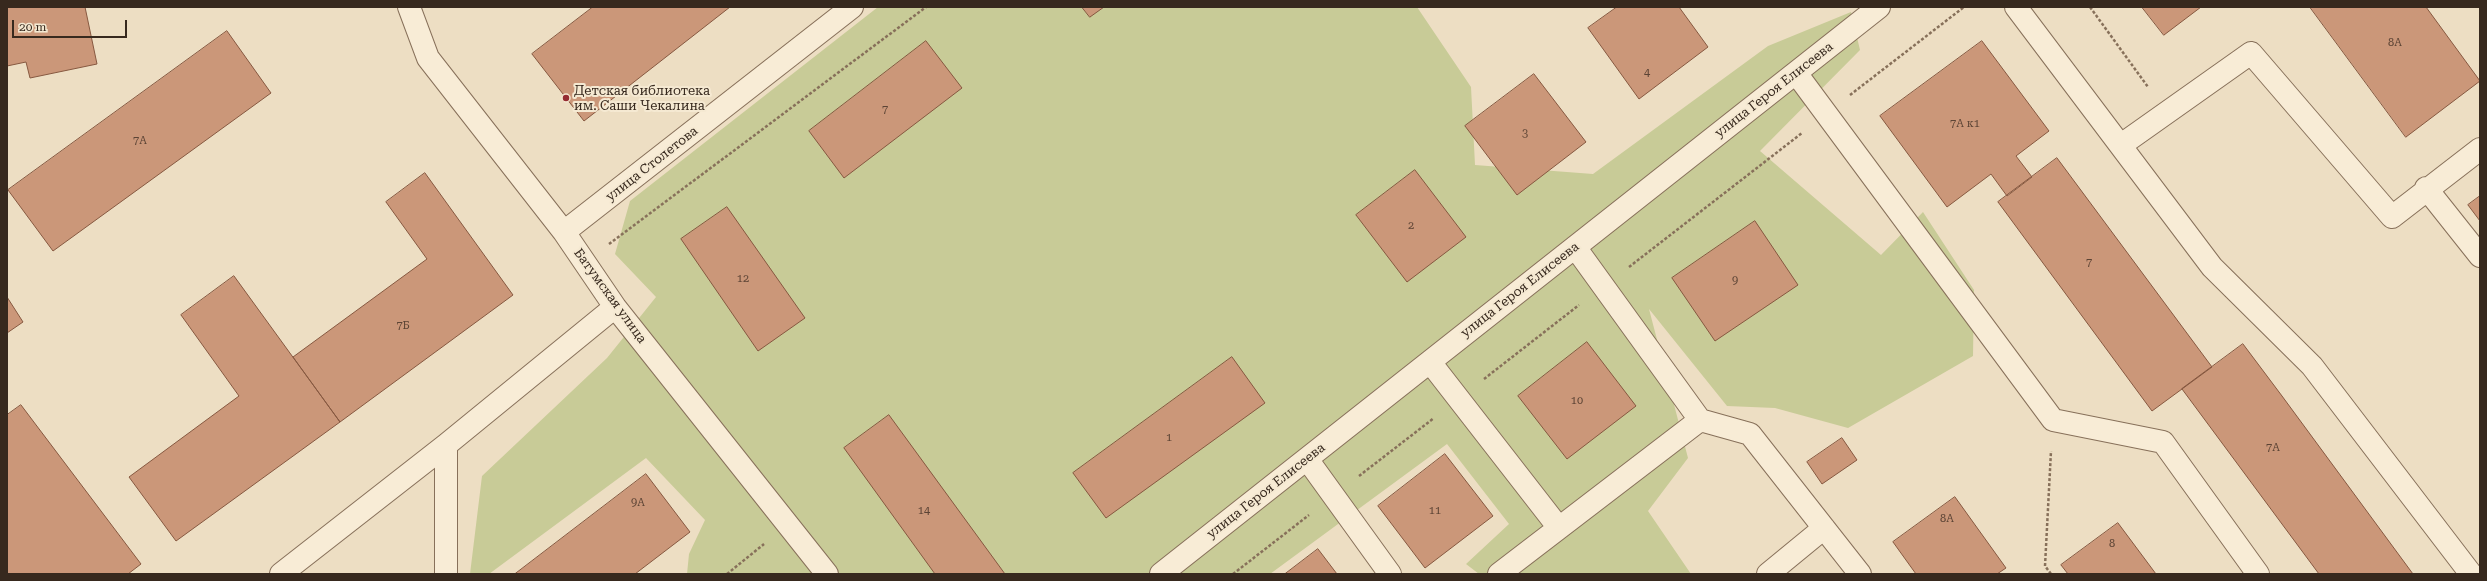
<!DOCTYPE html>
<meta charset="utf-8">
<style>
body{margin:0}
#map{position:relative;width:2487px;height:581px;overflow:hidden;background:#eddec3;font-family:"Roboto Serif",serif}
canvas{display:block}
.frame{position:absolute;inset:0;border:8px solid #37291e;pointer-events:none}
.scale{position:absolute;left:12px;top:20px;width:115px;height:18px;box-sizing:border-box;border:2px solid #37291e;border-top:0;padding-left:5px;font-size:12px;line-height:14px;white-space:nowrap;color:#37291e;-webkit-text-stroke:3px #f5e9d2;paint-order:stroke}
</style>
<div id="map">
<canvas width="2487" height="581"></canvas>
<div class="frame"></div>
<div class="scale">20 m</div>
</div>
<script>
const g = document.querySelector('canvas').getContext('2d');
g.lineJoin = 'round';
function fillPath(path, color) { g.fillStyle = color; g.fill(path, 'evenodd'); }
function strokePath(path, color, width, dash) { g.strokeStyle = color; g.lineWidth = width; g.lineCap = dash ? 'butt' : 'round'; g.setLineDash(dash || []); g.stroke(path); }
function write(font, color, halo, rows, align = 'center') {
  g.font = font + ' "Roboto Serif",serif'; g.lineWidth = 4; g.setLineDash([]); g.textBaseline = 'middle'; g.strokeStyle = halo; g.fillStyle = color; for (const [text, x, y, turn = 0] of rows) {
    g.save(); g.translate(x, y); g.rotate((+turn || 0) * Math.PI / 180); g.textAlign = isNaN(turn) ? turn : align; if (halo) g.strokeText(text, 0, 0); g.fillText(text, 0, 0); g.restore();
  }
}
fillPath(new Path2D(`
 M878,7H1417L1471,87L1475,165L1593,174L1768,46L1851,12L1860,50L1760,151L1881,255L1923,212L1974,290L1973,356L1848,428L1775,408L1727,406L1649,309L1688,458L1648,511L1691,574H1479L1466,564L1509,524L1447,444L1270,574H687L689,554L705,520L646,458L489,574H470L482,476L607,358L656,297L615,254L630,201Z`), '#c8cb97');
const building = new Path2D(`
 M7,7H85L97,64L30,78L26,62L7,66Z
 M593,7H730L584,121L532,54Z
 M1082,7H1104L1090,17Z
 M1617,7H1679L1708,47L1639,99L1588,28Z
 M2142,7H2201L2164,35Z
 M2310,7H2426L2480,81L2406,137Z
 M227,31L271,93L53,251L8,190Z
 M926,41L962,88L844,178L809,131Z
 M1982,41L2049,131L2016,156L2032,177L2007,196L1991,174L1947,207L1880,116Z
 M1534,74L1586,142L1517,195L1465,126Z
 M2057,158L2212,367L2152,411L1998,202Z
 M1415,170L1466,237L1407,282L1356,215Z
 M425,173L513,295L340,422L293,357L427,259L386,202Z
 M2480,196V221L2468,205Z
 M727,207L805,318L758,351L681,239Z
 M1755,221L1798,285L1715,341L1672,278Z
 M234,276L340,422L176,541L129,477L239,396L181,315Z
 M7,297L23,322L7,333Z
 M1587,342L1636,406L1567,459L1518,396Z
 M2243,344L2282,396L2413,574H2319L2182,389Z
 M1232,357L1265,403L1106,518L1073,473Z
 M21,405L141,564L128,574H7V415Z
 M889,415L1005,574H935L844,448Z
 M1842,438L1857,460L1822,484L1807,462Z
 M1445,454L1493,516L1425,568L1378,506Z
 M646,474L690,532L635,574H515Z
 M1955,497L2006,568L1997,574H1916L1893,542Z
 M2118,523L2156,574H2068L2061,565Z
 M1318,549L1337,574H1285Z`);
fillPath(building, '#cb9779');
strokePath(building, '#865840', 1);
const minor = new Path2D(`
 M409,7L428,58L564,232L615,307L827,574
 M2016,7L2212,267L2312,366L2471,574
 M1796,73L2053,420L2163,442L2258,574
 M2121,145L2251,53L2392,217L2480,149
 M2426,188L2480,256
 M564,232L852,7
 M1430,362L1559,528
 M1700,420L1750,434L1860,574
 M1307,459L1390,574
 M281,574L446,445L615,307
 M446,574V445
 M1161,574L1879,7
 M1499,574L1700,420L1575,247
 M1768,574L1824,528`);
strokePath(minor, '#87705a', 24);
strokePath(new Path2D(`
 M2090,7L2148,87
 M1850,95L1964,7
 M609,244L926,7
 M1629,267L1802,133
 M1484,379L1579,305
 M1359,476L1434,418
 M727,574L764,544
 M1233,574L1309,515
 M2051,574L2045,566L2051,451`), '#87705a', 2.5, [3, 2]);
strokePath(minor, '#f8ecd6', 22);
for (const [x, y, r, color] of [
 [566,98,4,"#952b31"]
]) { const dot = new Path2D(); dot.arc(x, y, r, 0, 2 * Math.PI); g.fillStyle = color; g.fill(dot); strokePath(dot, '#f5e9d2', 1.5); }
write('11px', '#5c4435', null, [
 ["8А",2395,43],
 ["4",1647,73],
 ["7",885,110],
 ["7А к1",1965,124],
 ["3",1525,134],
 ["7А",140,141],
 ["2",1411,226],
 ["7",2089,263],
 ["12",743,279],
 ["9",1735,281],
 ["7Б",403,326],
 ["10",1577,401],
 ["1",1169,438],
 ["7А",2273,448],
 ["9А",638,503],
 ["14",924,511],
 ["11",1435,511],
 ["8А",1947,519],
 ["8",2112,544]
]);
write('13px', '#37291e', '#f5e9d2', [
 ["улица Героя Елисеева",1774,90,-38],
 ["улица Столетова",652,164,-38],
 ["улица Героя Елисеева",1520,290,-38],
 ["Батумская улица",610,296,54],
 ["улица Героя Елисеева",1266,491,-38]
]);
write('13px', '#37291e', '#f5e9d2', [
 ["Детская библиотека",574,91],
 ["им. Саши Чекалина",574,106]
], 'left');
</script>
